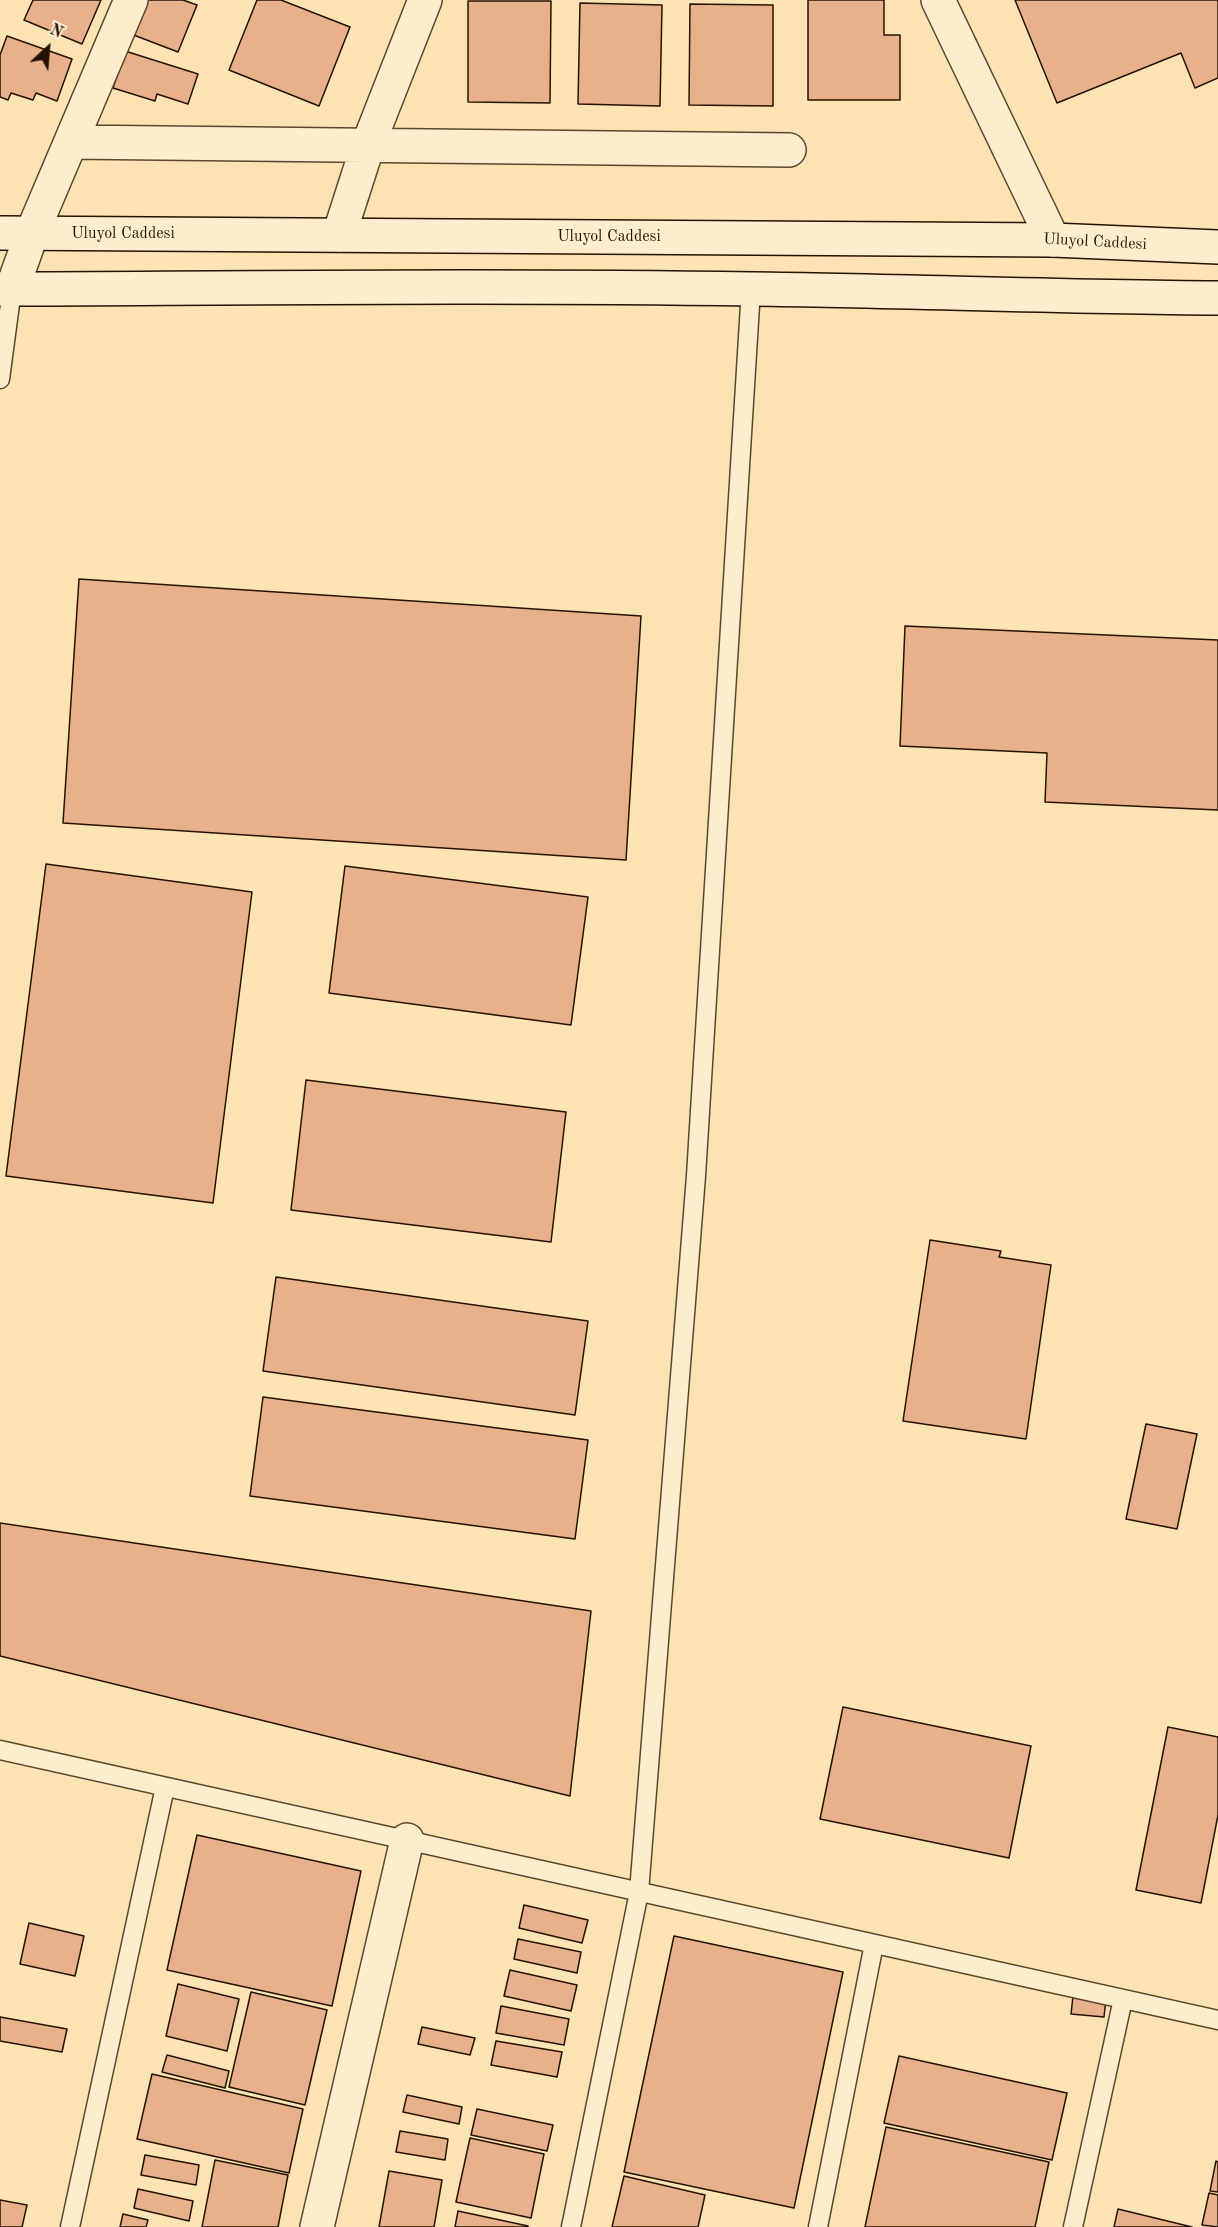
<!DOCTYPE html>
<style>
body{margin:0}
#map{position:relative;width:1218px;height:2227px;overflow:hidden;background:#fbe3b3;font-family:"Old Standard TT",serif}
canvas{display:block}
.north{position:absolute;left:18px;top:18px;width:60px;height:60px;-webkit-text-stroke:4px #fcedce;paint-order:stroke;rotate:26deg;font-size:16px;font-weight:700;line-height:24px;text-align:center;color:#241301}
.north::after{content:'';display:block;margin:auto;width:21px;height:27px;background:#241301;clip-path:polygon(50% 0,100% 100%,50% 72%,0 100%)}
</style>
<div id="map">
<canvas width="1218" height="2227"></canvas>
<div class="north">N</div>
</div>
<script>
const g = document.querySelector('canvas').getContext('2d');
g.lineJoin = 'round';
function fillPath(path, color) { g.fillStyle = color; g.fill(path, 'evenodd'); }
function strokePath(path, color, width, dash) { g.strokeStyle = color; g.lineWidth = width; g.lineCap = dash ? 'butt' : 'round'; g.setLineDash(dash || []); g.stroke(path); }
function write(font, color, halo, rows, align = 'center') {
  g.font = font + ' "Old Standard TT",serif'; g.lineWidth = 6; g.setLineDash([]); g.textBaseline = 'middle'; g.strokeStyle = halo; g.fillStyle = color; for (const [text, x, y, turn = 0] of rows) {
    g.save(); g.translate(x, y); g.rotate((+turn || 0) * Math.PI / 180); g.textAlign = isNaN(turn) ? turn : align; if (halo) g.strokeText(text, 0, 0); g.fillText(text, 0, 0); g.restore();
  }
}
const building = new Path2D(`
 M33,0H101L82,44L24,20Z
 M144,0H183L197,5L178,52L131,34Z
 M257,0H281L350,27L319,106L229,70Z
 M808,0H884V35H900V100H808Z
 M1015,0H1218V78L1195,88L1181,53L1057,103Z
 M468,1H551L550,103L468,102Z
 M580,3L662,5L660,106L578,104Z
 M690,4L773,5V106L689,105Z
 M7,36L72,59L57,101L36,93L33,100L11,93L8,100L0,97V55Z
 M125,51L198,74L188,104L157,94L155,101L113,88Z
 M79,579L641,616L626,860L63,823Z
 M905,626L1218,640V810L1045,802L1047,753L900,746Z
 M46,864L252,892L213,1203L6,1176Z
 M345,866L588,897L571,1025L329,993Z
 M306,1080L566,1112L551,1242L291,1210Z
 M930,1240L1001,1251L999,1257L1051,1265L1026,1439L903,1421Z
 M276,1277L588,1321L575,1415L263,1371Z
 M263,1397L588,1440L575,1539L250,1496Z
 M1146,1424L1197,1434L1177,1529L1126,1519Z
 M0,1523L591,1611L570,1796L0,1656Z
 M843,1707L1031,1746L1009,1858L820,1819Z
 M1168,1727L1218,1737V1815L1201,1903L1136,1890Z
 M197,1835L361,1871L332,2006L167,1970Z
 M524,1905L588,1920L582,1943L519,1928Z
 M29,1923L84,1936L75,1976L20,1964Z
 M674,1936L843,1972L794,2208L624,2172Z
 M518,1939L581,1952L577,1973L514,1959Z
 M510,1970L577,1985L571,2011L504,1996Z
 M178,1984L239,1999L227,2051L166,2036Z
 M251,1992L327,2010L305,2105L229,2087Z
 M1073,1996L1106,1999L1104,2017L1071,2014Z
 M501,2006L569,2019L564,2045L496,2033Z
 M0,2017L67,2029L62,2052L0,2041Z
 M422,2027L475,2038L470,2055L418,2044Z
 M496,2041L562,2052L557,2077L491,2065Z
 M167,2055L229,2071L225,2088L162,2072Z
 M899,2056L1067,2093L1052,2160L884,2123Z
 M152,2074L303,2109L289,2173L137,2139Z
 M407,2095L462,2107L459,2124L403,2112Z
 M477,2109L553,2125L547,2151L471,2135Z
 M886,2127L1049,2162L1035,2227H865Z
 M400,2131L448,2139L445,2160L396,2152Z
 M470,2138L544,2154L531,2218L456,2202Z
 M145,2155L199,2165L196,2185L141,2175Z
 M215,2160L288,2175L278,2227H202Z
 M1216,2161L1218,2162V2192L1210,2191Z
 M389,2171L442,2180L434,2227H379Z
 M624,2176L705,2195L698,2227H612Z
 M138,2189L193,2201L189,2221L134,2208Z
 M1209,2193L1218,2195V2227L1202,2225Z
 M0,2200L27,2205L22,2227H0Z
 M1118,2209L1192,2227H1114Z
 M458,2211L528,2226V2227H455Z
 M123,2214L148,2220L146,2227H120Z`);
fillPath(building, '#e8b18c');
strokePath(building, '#241301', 1.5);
const lane = new Path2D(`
 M0,379L12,289
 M0,1750L1218,2020
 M70,2227L165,1787
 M571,2227L639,1892L696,1176L751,289
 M818,2227L874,1944
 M1073,2227L1123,1999`);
const street = new Path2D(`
 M938,0L1053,240
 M71,142L789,150
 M339,235L368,145L425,0
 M12,289L32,233L131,0
 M317,2227L407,1840`);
const secondary = new Path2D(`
 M0,233L1053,240L1218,247
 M0,289C251,288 502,285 753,289C908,291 1063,297 1218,298`);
strokePath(lane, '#5a472e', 21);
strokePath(street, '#5a472e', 36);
strokePath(secondary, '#241301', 36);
strokePath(lane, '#fcedce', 18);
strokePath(street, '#fcedce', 33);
strokePath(secondary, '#fcedce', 33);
write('16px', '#241301', '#fcedce', [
 ["Uluyol Caddesi",123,234],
 ["Uluyol Caddesi",609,237],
 ["Uluyol Caddesi",1095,242,3]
]);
</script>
